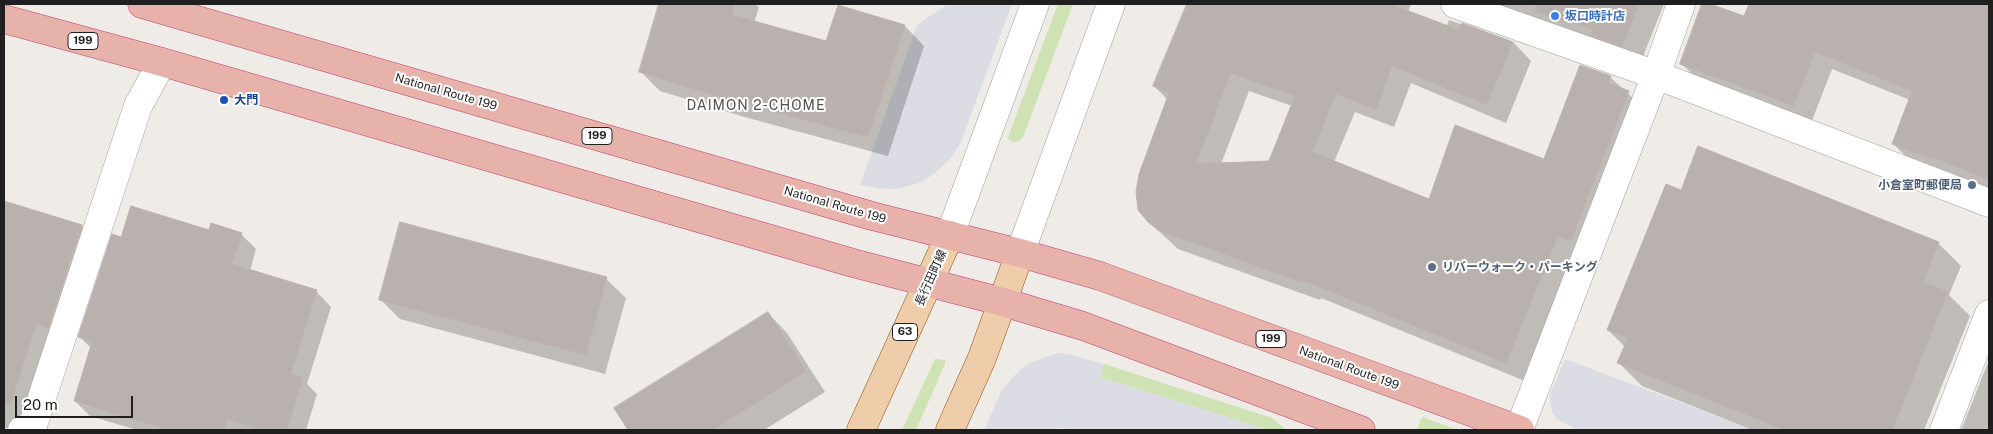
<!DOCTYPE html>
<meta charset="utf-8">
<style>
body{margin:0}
#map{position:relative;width:1993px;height:434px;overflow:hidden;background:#efece7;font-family:"Public Sans",sans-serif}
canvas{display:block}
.frame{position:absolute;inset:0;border:5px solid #1f1f1f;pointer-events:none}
.scale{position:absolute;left:15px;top:396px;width:118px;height:22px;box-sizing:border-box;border:2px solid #1f1f1f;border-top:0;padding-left:6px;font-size:15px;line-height:18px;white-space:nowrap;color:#1f1f1f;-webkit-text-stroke:4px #fff;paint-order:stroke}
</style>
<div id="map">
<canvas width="1993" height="434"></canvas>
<div class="frame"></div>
<div class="scale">20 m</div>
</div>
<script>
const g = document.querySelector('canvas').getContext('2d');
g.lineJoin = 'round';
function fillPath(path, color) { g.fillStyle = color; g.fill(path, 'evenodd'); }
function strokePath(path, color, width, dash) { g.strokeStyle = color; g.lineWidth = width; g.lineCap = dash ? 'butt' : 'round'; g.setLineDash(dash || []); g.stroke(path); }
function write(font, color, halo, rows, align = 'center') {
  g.font = font + ' "Public Sans","Noto Sans JP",sans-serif'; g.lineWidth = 4; g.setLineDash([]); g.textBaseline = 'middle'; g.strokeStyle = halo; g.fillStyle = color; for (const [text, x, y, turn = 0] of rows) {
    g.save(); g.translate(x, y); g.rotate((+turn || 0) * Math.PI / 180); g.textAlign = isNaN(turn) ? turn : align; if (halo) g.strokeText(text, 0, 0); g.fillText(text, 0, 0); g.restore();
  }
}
fillPath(new Path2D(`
 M1058,4H1073L1023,137L1019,141L1013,142L1008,139L1010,132Z
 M935,359L945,360V364L916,430H902Z
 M1104,364L1272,418L1286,430H1268L1100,377Z
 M1422,417L1457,430H1417Z`), '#cee2b3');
fillPath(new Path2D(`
 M948,4H1012L960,144L951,158L936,172L922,182L898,189H882L860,185L917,25Z
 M1058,353L1072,355L1104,364L1100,377L1268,430H1069L1059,427L1051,430H984L1002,390L1012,378L1021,369L1032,362Z
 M1565,359L1754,430H1578L1557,419L1552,412L1550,403V394Z`), '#dbdce4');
fillPath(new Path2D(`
 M660,4H755L759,7L754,23L827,43L905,26L924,46L888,156L741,116L660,91L641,72Z
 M1189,4H1411L1408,12L1447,26L1449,20L1513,42L1531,61L1506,123L1411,83L1394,127L1355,112L1334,162L1429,201L1545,161L1610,77L1647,111L1525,381L1321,298L1320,300L1178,249L1149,222L1168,100L1154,86ZM1249,91L1292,106L1270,163L1221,164Z
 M1475,4H1664L1640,64Z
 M1703,4L1745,18L1751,4H1989V190L1911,161L1893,144L1910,100L1832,69L1811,123L1699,81L1681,63Z
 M1681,192L1938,243L1961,266L1949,295L1970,316L1924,430H1753L1642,386L1619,363L1625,347L1608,330Z
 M4,203L82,226L99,244L28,420L4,429Z
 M210,231L241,234L256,249L250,271L316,291L331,307L307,384L317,394L306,430H137L90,416L75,401L91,348L80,337L122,239Z
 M606,279L626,298L605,374L400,319L380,299Z
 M768,313L787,333L825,392L764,430H629L615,409Z
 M1989,360V430H1961Z`), '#0003');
const building = new Path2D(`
 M659,4H735L732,15L826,41L838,5L905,25L868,137L720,97L639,72Z
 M1187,4H1390L1459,30L1462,23L1513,42L1487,105L1392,66L1376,109L1336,94L1312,152L1429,199L1455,125L1544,159L1580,65L1611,76L1608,83L1629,91L1571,241L1558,236L1506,363L1302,280L1301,282L1158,230L1148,222L1138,210L1136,192L1139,174L1169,93L1153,86ZM1231,73L1295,96L1269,161L1196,164Z
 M1536,4H1639L1622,47L1591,35L1593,29L1535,12Z
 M1702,4H1710L1744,16L1749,4H1989V180L1933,157L1932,159L1892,144L1912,91L1815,52L1794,106L1680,64Z
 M1698,146L1939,242L1923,282L1948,292L1892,430H1785L1617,363L1628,338L1607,330L1666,184L1681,190Z
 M4,201L82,225L48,328L36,324L11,403L4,402Z
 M131,206L209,230L211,223L242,233L232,264L317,290L291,374L303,377L287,430H263L227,419L224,430H169L74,401L92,342L78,337L112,234L121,237Z
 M400,222L607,277L586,355L379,300Z
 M768,312L806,371L713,430H628L614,408Z`);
fillPath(building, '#b8b1ad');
strokePath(building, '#bfb2ab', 1);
const minor = new Path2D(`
 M1455,4L1656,75L1989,203
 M33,425L138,106L162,62
 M1519,430L1656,75L1681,4
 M1944,430L1989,314`);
const tertiary = new Path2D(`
 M950,235L1035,4
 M1020,253L1111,4
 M22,430L33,425`);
const primary = new Path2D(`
 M861,430L950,235
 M950,430L982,358L1020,253`);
const trunk = new Path2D(`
 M142,4L872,216L1020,253L1100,276L1520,430
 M4,19L162,62L853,263L1003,302L1083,326L1361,430`);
strokePath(minor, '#a0a0a0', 29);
strokePath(tertiary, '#a0a0a0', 29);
strokePath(primary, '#885913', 29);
strokePath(trunk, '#c53c74', 29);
strokePath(minor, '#fff', 28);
strokePath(tertiary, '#fff', 28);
strokePath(primary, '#f0cdaa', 28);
strokePath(trunk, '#e6b2aa', 28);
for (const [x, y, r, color] of [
 [1555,16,5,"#3f7fe0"],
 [224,100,5,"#1a4fb4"],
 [1972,185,5,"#5c6f8a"],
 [1432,267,5,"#5c6f8a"]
]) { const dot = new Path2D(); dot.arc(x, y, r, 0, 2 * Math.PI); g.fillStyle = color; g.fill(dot); strokePath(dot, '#fff', 2); }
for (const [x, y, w] of [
 [83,41,30],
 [597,136,30],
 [905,332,25],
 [1271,339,30]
]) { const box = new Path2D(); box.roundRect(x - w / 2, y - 8.5, w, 17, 4); g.fillStyle = '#fff'; g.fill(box); strokePath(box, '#1f1f1f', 1); }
write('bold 11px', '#1f1f1f', null, [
 ["199",83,41],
 ["199",597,136],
 ["63",905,332],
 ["199",1271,339]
]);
write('bold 12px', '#366cbe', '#fff', [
 ["坂口時計店",1565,16]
], 'left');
write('12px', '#1f1f1f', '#fff', [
 ["National Route 199",446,92,16],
 ["National Route 199",835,205,16],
 ["長行田町線",931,278,-66],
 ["National Route 199",1349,368,20]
]);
write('bold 12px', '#164399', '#fff', [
 ["大門",234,100]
], 'left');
write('bold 12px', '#4e5e75', '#fff', [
 ["小倉室町郵便局",1962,185],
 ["リバーウォーク・パーキング",1442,267,"left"]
], 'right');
g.letterSpacing = '1px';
write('14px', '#525252', '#fff', [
 ["DAIMON 2-CHOME",756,106]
]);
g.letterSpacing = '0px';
</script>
